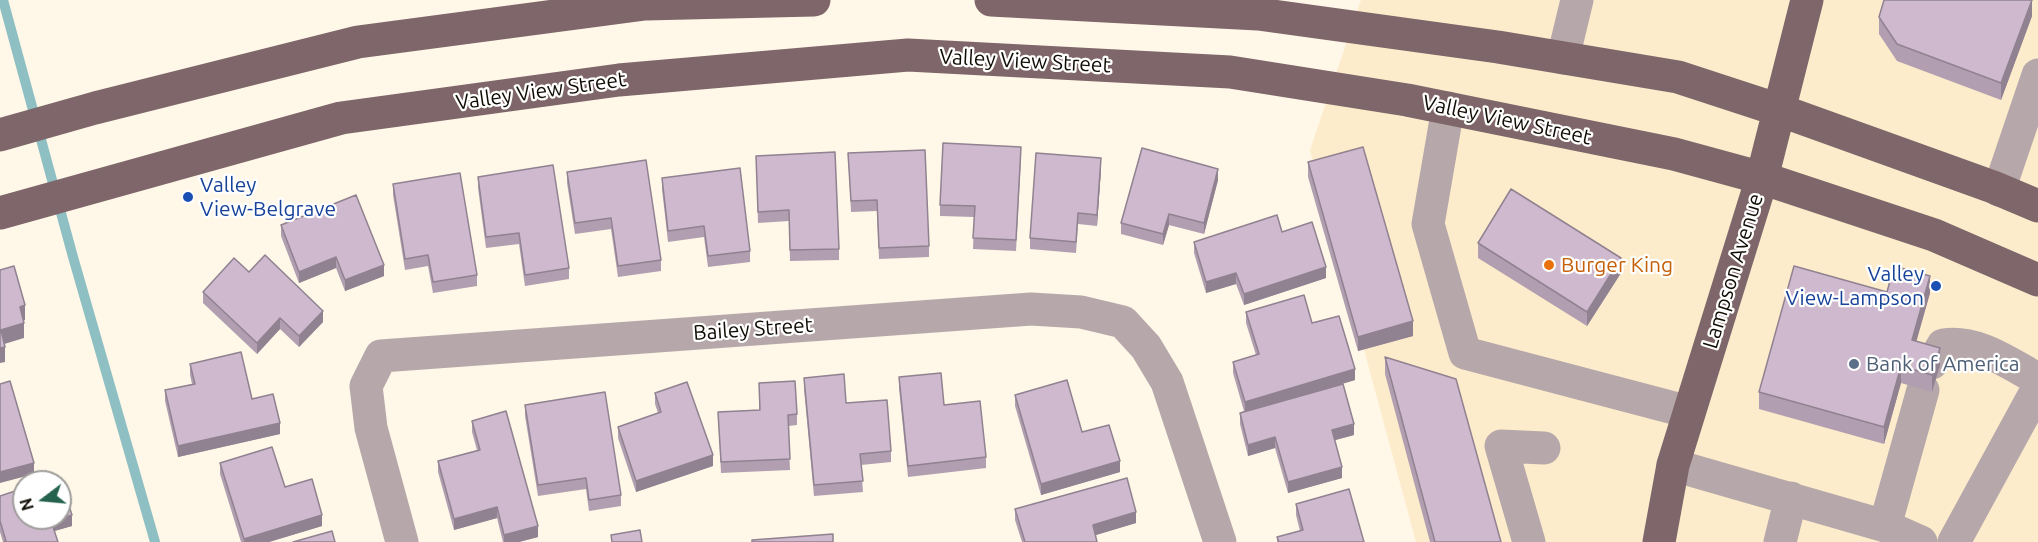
<!DOCTYPE html>
<style>
body{margin:0}
#map{position:relative;width:2038px;height:542px;overflow:hidden;background:#fff7e7;font-family:Ubuntu,sans-serif}
canvas{display:block}
.north{position:absolute;left:12px;top:470px;width:60px;height:60px;box-sizing:border-box;background:#fff;border:2px solid #9f9e9b;border-radius:50%;rotate:254deg;font-size:16px;font-weight:700;line-height:24px;text-align:center;color:#100c04}
.north::after{content:'';display:block;margin:auto;width:21px;height:27px;background:#25634f;clip-path:polygon(50% 0,100% 100%,50% 72%,0 100%)}
</style>
<div id="map">
<canvas width="2038" height="542"></canvas>
<div class="north">N</div>
</div>
<script>
const g = document.querySelector('canvas').getContext('2d');
g.lineJoin = 'round';
function fillPath(path, color) { g.fillStyle = color; g.fill(path, 'evenodd'); }
function strokePath(path, color, width, dash) { g.strokeStyle = color; g.lineWidth = width; g.lineCap = dash ? 'butt' : 'round'; g.setLineDash(dash || []); g.stroke(path); }
function write(font, color, halo, rows, align = 'center') {
  g.font = font + ' Ubuntu,sans-serif'; g.lineWidth = 4.5; g.setLineDash([]); g.textBaseline = 'middle'; g.strokeStyle = halo; g.fillStyle = color; for (const [text, x, y, turn = 0] of rows) {
    g.save(); g.translate(x, y); g.rotate((+turn || 0) * Math.PI / 180); g.textAlign = isNaN(turn) ? turn : align; if (halo) g.strokeText(text, 0, 0); g.fillText(text, 0, 0); g.restore();
  }
}
fillPath(new Path2D(`
 M1361,0H2038V542H1416L1310,150Z`), '#fdeccb');
strokePath(new Path2D(`
 M3,0L73,257L155,542`), '#8ebfc3', 10);
strokePath(new Path2D(`
 M1563,58L1577,0
 M1448,108L1428,224L1465,353L1689,412
 M1999,190L2038,75
 M1932,363L1943,345C1978,340 2008,363 2038,379
 M1673,465L1885,526L1921,542
 M1885,526L1923,390
 M402,542L371,428L366,386L381,356L1031,309L1081,312L1123,322L1146,347L1167,382L1220,542
 M1529,542L1501,446L1544,448
 M1780,542L1791,498
 M1954,542L2038,388`), '#b6a8aa', 33);
strokePath(new Path2D(`
 M991,0L1258,14L1498,47L1678,77L1779,110L1993,187L2038,206
 M0,135L95,108L358,42L645,4L814,0
 M0,213L341,118L619,80L908,55L1230,72L1407,100L1674,154L1762,178L1934,235L2038,280
 M1659,542L1673,465L1762,178L1807,0`), '#7e666a', 33);
fillPath(new Path2D(`
 M2032,16L2001,100L1897,61L1879,34V17Z
 M848,153L929,246V257L879,259L877,211L851,212Z
 M756,156L839,249V260L790,261L789,221L758,223Z
 M1021,158L1016,251L973,249L974,217L940,216V205Z
 M1308,162L1413,336L1358,351L1308,177Z
 M1101,169L1097,226L1078,224L1076,253L1030,249V238Z
 M567,172L661,260V271L618,277L611,229L575,234L567,183Z
 M478,177L569,268V279L525,286L519,244L486,248L478,188Z
 M662,178L750,251V262L708,267L704,237L668,242L662,189Z
 M1218,180L1204,234L1169,225L1163,245L1121,234V223Z
 M393,184L477,275V286L433,293L428,266L405,270L393,195Z
 M281,225L384,276L345,291L336,268L299,283L281,236Z
 M1282,232L1326,278L1244,305L1236,284L1206,293L1194,253V242Z
 M1478,243L1621,273L1587,326L1478,258Z
 M203,292L323,322L299,347L280,329L257,354L203,303Z
 M1887,292L1930,293L1916,341L1940,365L1932,392L1901,383L1884,444L1759,409V392Z
 M1246,312L1312,323L1355,380L1325,389L1354,435L1335,440L1342,478L1288,493L1275,448L1248,456L1240,424V413L1244,411L1233,373V362L1256,355L1246,323Z
 M1385,357L1501,542H1430L1385,374Z
 M190,364L252,399L280,434L178,457L165,401V390L192,384L190,375Z
 M899,377L944,405L986,457V468L908,477L899,388Z
 M804,378L846,403L891,451V462L861,465L863,492L814,496L804,389Z
 M759,383L797,414V425L788,426L790,470L721,473L718,412L759,410Z
 M655,393L713,466L636,492L618,438V427L658,413L655,404Z
 M1015,395L1082,432L1120,472L1041,495L1015,406Z
 M525,405L621,495V506L589,511L586,489L538,496L525,416Z
 M472,421L538,537L519,542H503L497,518L454,530L438,472V461L477,450L472,432Z
 M220,463L285,487L322,526L269,542H241L220,474Z
 M0,496L72,526L54,531L3,542L0,532Z
 M1296,504L1364,542H1277V537L1300,531L1296,515Z
 M1015,509L1136,523L1095,535L1097,542H1022L1015,520Z`), '#b19fb1');
fillPath(new Path2D(`
 M2032,0V16L2001,100V83Z
 M1101,158V169L1097,226V215Z
 M1218,169V180L1204,234V223Z
 M1169,214V225L1163,245V234Z
 M336,257V268L299,283V272Z
 M1621,258V273L1587,326V312Z
 M384,265V276L345,291V280Z
 M1326,267V278L1244,305V294Z
 M1236,273V284L1206,293V282Z
 M1930,276V293L1912,357V340Z
 M25,305V320L20,322V307Z
 M323,311V322L299,347V336Z
 M280,318V329L257,354V343Z
 M1413,321V336L1358,351V337Z
 M24,323V338L1,345V330Z
 M5,347V362L0,363V348Z
 M1940,348V365L1932,392V375Z
 M1901,366V383L1884,444V427Z
 M1355,369V380L1245,413V402Z
 M280,423V434L178,457V446Z
 M1354,424V435L1332,441V430Z
 M1275,437V448L1248,456V445Z
 M713,455V466L636,492V481Z
 M1120,461V472L1041,495V484Z
 M34,463V474L0,483V472Z
 M1342,467V478L1288,493V482Z
 M497,507V518L454,530V519Z
 M1136,512V523L1093,536V525Z
 M72,515V526L51,532V521Z
 M322,515V526L269,542H244V539Z
 M538,526V537L519,542H504V535Z`), '#908290');
const building = new Path2D(`
 M1884,0H2032L2001,83L1897,44L1879,17Z
 M943,143L1021,147L1016,240L973,238L975,206L940,205Z
 M1363,147L1413,321L1358,337L1308,162Z
 M1142,148L1218,169L1204,223L1169,214L1163,234L1121,223Z
 M925,150L929,246L879,248L877,200L851,201L848,153Z
 M835,152L839,249L790,250L789,210L758,212L756,156Z
 M1036,153L1101,158L1097,215L1078,213L1076,242L1030,238Z
 M646,160L661,260L618,266L611,218L575,223L567,172Z
 M553,165L569,268L525,275L519,233L486,237L478,177Z
 M740,168L750,251L708,256L704,226L668,231L662,178Z
 M460,173L477,275L433,282L428,255L405,259L393,184Z
 M1511,189L1621,258L1587,312L1478,243Z
 M356,195L384,265L345,280L336,257L299,272L281,225Z
 M1277,215L1282,232L1312,222L1326,267L1244,294L1236,273L1206,282L1194,242Z
 M265,255L323,311L299,336L280,318L257,343L203,292L234,258L249,272Z
 M14,266L25,305L20,307L24,323L1,330L5,347L0,348V270Z
 M1794,266L1887,292L1894,266L1930,276L1912,340L1940,348L1932,375L1901,366L1884,427L1759,392Z
 M1304,295L1312,323L1339,316L1355,369L1245,402L1233,362L1259,354L1246,312Z
 M241,352L252,399L273,394L280,423L178,446L165,390L195,384L190,364Z
 M1385,357L1456,379L1501,542H1435Z
 M941,373L944,405L980,401L986,457L908,466L899,377Z
 M844,374L846,403L887,400L891,451L860,454L863,481L814,485L804,378Z
 M1067,380L1082,432L1109,425L1120,461L1041,484L1015,395Z
 M10,381L34,463L0,472V384Z
 M795,381L797,414L788,415L790,459L721,462L718,412L760,410L759,383Z
 M687,382L713,455L636,481L618,427L661,412L655,393Z
 M1343,384L1354,424L1332,430L1342,467L1288,482L1275,437L1248,445L1240,413Z
 M605,392L621,495L589,500L586,478L538,485L525,405Z
 M506,411L538,526L504,535L497,507L454,519L438,461L480,450L472,421Z
 M272,447L285,487L312,479L322,515L244,539L220,463Z
 M60,478L72,515L51,521L58,542H4L6,541L0,521V496L24,488V518H60V482H45Z
 M1127,478L1136,512L1093,525L1097,542H1025L1015,509Z
 M1349,489L1364,542H1279L1277,537L1303,530L1296,504Z
 M640,530L642,542H612L611,535Z
 M332,531L335,542H293Z
 M833,534V542H752V540Z`);
fillPath(building, '#ceb9ce');
strokePath(building, '#908290', 1.5);
for (const [x, y, r, color] of [
 [188,197,6,"#1a4fb4"],
 [1549,265,6,"#e8710a"],
 [1936,286,6,"#1a4fb4"],
 [1854,364,6,"#5c6f8a"]
]) { const dot = new Path2D(); dot.arc(x, y, r, 0, 2 * Math.PI); g.fillStyle = color; g.fill(dot); strokePath(dot, '#fff', 2); }
write('21px', '#100c04', '#fff', [
 ["Valley View Street",1025,61,3],
 ["Valley View Street",541,91,-8],
 ["Valley View Street",1507,120,12],
 ["Lampson Avenue",1733,271,-73],
 ["Bailey Street",753,329,-4]
]);
write('21px', '#164399', '#fff', [
 ["Valley",200,185],
 ["View-Belgrave",200,209],
 ["Valley",1924,274,"right"],
 ["View-Lampson",1924,298,"right"]
], 'left');
write('21px', '#c56008', '#fff', [
 ["Burger King",1561,265]
], 'left');
write('21px', '#4e5e75', '#fff', [
 ["Bank of America",1866,364]
], 'left');
</script>
